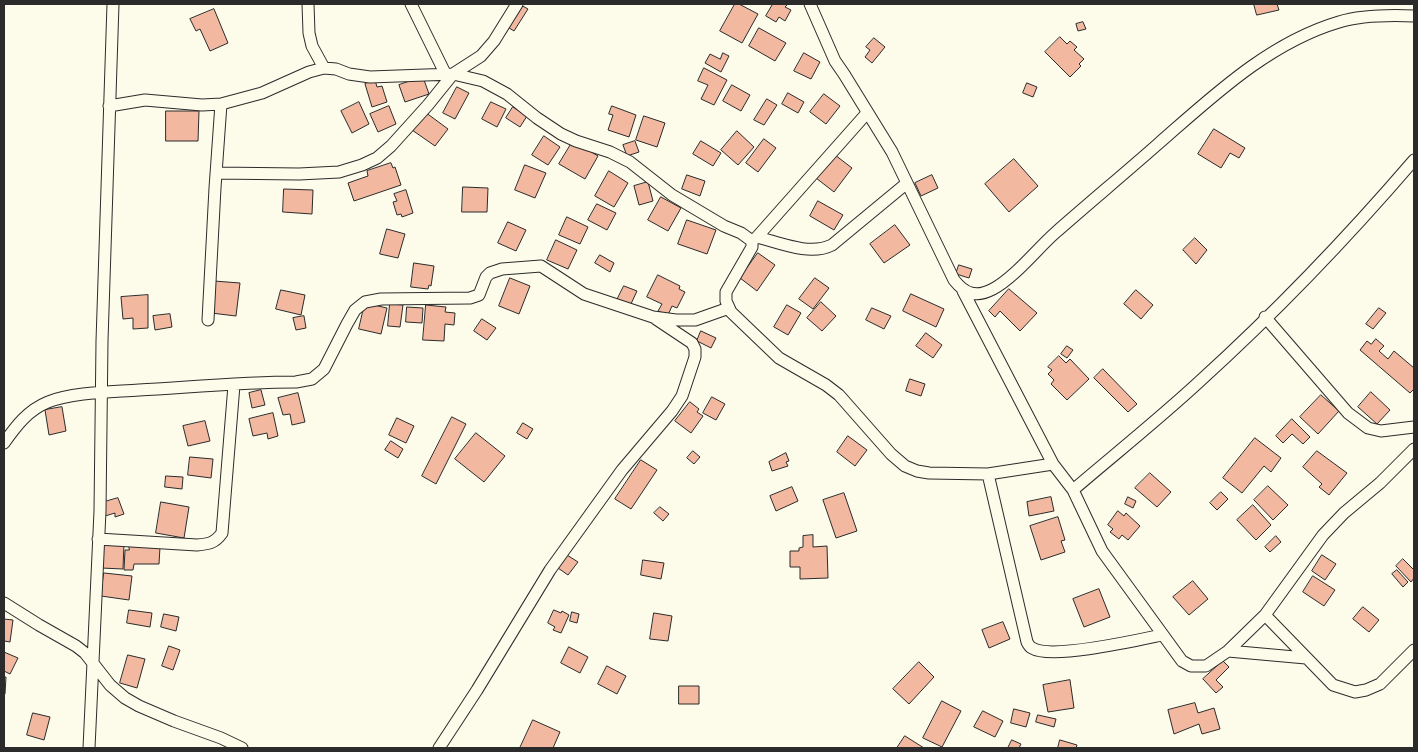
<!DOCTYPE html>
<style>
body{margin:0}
#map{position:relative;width:1418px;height:752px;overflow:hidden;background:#fdfbea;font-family:"Alegreya Sans",sans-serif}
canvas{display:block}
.frame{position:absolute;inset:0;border:5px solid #2b2b2b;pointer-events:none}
</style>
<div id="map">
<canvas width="1418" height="752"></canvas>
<div class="frame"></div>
</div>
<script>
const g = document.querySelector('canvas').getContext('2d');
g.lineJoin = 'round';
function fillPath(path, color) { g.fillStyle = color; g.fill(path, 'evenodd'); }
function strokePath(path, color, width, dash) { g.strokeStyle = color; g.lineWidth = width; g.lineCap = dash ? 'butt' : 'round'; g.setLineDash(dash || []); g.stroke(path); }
const building = new Path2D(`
 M519,4L528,9L514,31L506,26Z
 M735,4H739L758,14L742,43L720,31Z
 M773,4H785L787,5L785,7L791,10L785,21L779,17L776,22L766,16Z
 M1254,4H1277L1279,10L1257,15Z
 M214,9L228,43L210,51L200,29L196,31L190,19Z
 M1083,22L1086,29L1078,31L1076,24Z
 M759,28L786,43L775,61L749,46Z
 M1060,37L1067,44L1070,41L1077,47L1074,50L1084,59L1079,64L1081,66L1070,77L1045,52Z
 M874,38L885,47L872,63L865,57L870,50L866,47Z
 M723,53L729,56L721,72L705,63L710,54L720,59Z
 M804,53L820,62L811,79L794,71Z
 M704,68L727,80L714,105L701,99L708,85L698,81Z
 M423,77L429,94L405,102L399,85Z
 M375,80L377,87L382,86L387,102L372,107L365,84Z
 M1027,83L1037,87L1033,97L1023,93Z
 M732,85L750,95L741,111L723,101Z
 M457,87L469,93L455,119L443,113Z
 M788,93L804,102L798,113L782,104Z
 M824,94L840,106L826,124L810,112Z
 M767,99L777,105L764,125L754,120Z
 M359,102L369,124L352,133L341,111Z
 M491,102L506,109L497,127L482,119Z
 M389,106L396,124L378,132L370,114Z
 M612,106L636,115L629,137L608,130L613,115L609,114Z
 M513,107L527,116L520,127L506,118Z
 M166,111H199L198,141H166Z
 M425,112L448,129L435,146L412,130Z
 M644,116L665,123L657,147L636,140Z
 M1214,129L1245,148L1239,158L1230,153L1221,168L1198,154Z
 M737,131L754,147L738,165L721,150Z
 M544,136L560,147L548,165L532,155Z
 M764,139L776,148L758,172L746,163Z
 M573,141L598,156L585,179L559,164Z
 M635,141L639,152L627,156L623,145Z
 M701,141L721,153L713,166L693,154Z
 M835,155L852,168L834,192L816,178Z
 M1014,159L1038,186L1009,212L985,184Z
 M391,163L393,168L395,167L401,185L354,201L348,183L368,176L367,171Z
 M525,165L546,173L535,198L515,190Z
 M609,171L628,183L614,207L595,196Z
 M687,175L705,181L700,196L682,189Z
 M932,175L938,188L921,196L915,183Z
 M648,182L653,201L639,205L634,186Z
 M463,187L488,188L487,212H462Z
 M284,189L313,190L312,214L283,212Z
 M406,190L413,213L402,217L401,214L397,215L393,202L397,201L394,194Z
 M661,197L681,208L668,231L648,220Z
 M818,201L843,215L834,230L810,216Z
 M597,204L616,213L607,230L588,220Z
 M567,217L588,227L580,244L559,235Z
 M687,220L716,230L707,254L678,244Z
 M508,222L526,230L516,251L498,243Z
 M895,225L910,245L884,263L870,244Z
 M387,229L405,234L398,258L380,254Z
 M1195,238L1207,250L1196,264L1183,250Z
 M556,240L577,250L568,269L547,260Z
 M758,253L775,265L757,291L740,278Z
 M600,255L614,263L610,272L595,263Z
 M414,263L434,266L431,286L429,285L428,289L411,287Z
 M959,265L972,269L969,278L956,274Z
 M658,275L680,286L679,289L685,292L677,308L672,306L668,315L658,311L662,304L647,297Z
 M510,278L530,286L519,314L499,306Z
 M815,278L829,288L813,309L799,299Z
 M214,281L240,283L236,316L211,313Z
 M624,286L637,291L630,306L617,300Z
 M1009,289L1037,313L1020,331L1000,311L995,317L989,311Z
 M281,290L305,295L301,315L276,309Z
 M1136,290L1153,305L1141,319L1124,304Z
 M911,294L944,309L936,327L903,311Z
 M148,295V328L133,329V318L123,319L121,297Z
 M821,302L836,316L822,331L807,318Z
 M365,303L387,308L381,334L359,329Z
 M390,304L403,305L400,327L388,326Z
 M426,305L446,307L445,312L455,313L454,325L445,324L444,341L423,340Z
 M787,305L801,313L788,335L774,327Z
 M407,307L423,308L422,323L406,322Z
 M872,308L891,316L884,329L866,320Z
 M1379,308L1386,313L1373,329L1366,324Z
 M170,314L172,327L155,330L153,316Z
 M304,316L306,328L296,330L293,318Z
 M482,319L496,328L487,340L474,331Z
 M701,331L716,338L711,348L697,341Z
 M926,333L942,345L933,358L916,346Z
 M1376,339L1384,346L1379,351L1388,359L1394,351L1414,368V389L1410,393L1360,350L1367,341L1371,344Z
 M1067,346L1073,350L1067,358L1061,354Z
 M1059,356L1066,363L1070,359L1089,379L1067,400L1051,384L1054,380L1048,374L1052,370L1048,367Z
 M1103,369L1137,404L1128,412L1094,378Z
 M910,379L925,384L921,396L906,391Z
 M261,390L265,405L252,408L249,393Z
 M1371,392L1390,410L1377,424L1358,407Z
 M298,393L305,422L292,425L290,414L283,415L278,398Z
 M1321,395L1339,411L1318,434L1300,417Z
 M712,397L725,404L716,420L703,413Z
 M690,402L699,409L697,412L703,416L691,433L675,421Z
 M62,407L66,431L49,435L45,410Z
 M273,413L278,436L268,439L267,433L253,436L249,419Z
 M452,417L466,424L436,484L422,476Z
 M397,418L414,426L406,443L389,435Z
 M1292,419L1310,437L1303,444L1292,434L1283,443L1276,436Z
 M205,421L210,441L188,446L183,426Z
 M523,423L533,429L527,439L517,433Z
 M476,433L505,456L484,482L455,459Z
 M848,436L867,450L855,466L837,452Z
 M1255,438L1281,458L1271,472L1264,466L1242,493L1223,478Z
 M391,441L403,449L398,458L385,450Z
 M693,451L700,457L694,464L687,458Z
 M1317,451L1347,473L1329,495L1319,487L1322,484L1303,467Z
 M786,453L789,461L786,462L788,466L772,471L769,462Z
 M190,457L213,459L211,478L188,475Z
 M641,460L657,470L631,509L615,499Z
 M1150,473L1171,492L1157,507L1135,488Z
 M166,476L183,477L182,489L165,487Z
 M1268,486L1288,505L1273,520L1254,500Z
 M792,487L798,501L776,511L770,496Z
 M1221,492L1228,499L1217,510L1210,503Z
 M844,493L857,531L836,538L823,500Z
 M1051,497L1054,511L1029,516L1027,502Z
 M1128,497L1136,501L1133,508L1125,504Z
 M118,498L124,514L115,517V513L105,516L101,503Z
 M161,502L189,507L184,538L156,533Z
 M1253,505L1271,525L1256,540L1237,520Z
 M660,507L669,514L663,521L654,513Z
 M1118,511L1124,516L1126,513L1140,526L1128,540L1122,535L1119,539L1110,532L1113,529L1108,525Z
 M1058,517L1065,540L1061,541L1065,552L1041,560L1030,526Z
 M813,535V547L827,546L828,578L800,579V567H790V551H799V548L803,547V536Z
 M1276,536L1281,542L1270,552L1265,547Z
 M102,543H124L123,569L101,568Z
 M129,546L160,547L159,564H134L133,570H124L125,550H129Z
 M567,555L578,562L568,575L558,568Z
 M1322,555L1336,564L1325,580L1312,571Z
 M1403,559L1414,570V578L1411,582L1396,566Z
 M643,560L664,563L661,579L641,575Z
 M1397,570L1408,582L1403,587L1392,574Z
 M104,573L132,576L129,600L101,596Z
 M1313,576L1335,590L1324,606L1303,592Z
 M1193,581L1208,599L1189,615L1173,597Z
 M1099,589L1110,617L1084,627L1073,599Z
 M1363,607L1379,620L1369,632L1353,619Z
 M129,610L152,613L150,627L127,623Z
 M554,610L561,613L562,611L569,615L561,633L553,630L555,627L548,623Z
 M572,612L579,614L577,623L570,621Z
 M654,613L672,616L668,641L650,639Z
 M164,614L179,617L176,631L161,627Z
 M4,619L13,620L10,642L4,641Z
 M1003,622L1010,639L989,648L982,630Z
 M169,646L180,650L173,670L162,666Z
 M569,647L588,657L580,673L561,663Z
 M4,652L18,658L10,674L4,671Z
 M128,655L145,659L137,688L120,683Z
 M1223,661L1229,667L1216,680L1223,687L1216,693L1203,679Z
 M919,662L934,677L909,704L893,689Z
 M607,666L626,676L617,694L598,684Z
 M4,677H6L5,694H4Z
 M1070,680L1074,708L1048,712L1043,685Z
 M679,686H699V704H679Z
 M942,701L961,711L942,747L923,738Z
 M1195,703L1198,713L1214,708L1220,729L1202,734L1199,724L1174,734L1168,710Z
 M1014,709L1030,713L1026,727L1011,723Z
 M983,711L1003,721L995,737L974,727Z
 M33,713L50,717L44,740L27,735Z
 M1038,715L1056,719L1054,727L1036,722Z
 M533,720L560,732L553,748H520Z
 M905,736L924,748H897Z
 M1012,740L1021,744L1019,748H1008Z
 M1060,740L1077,745L1076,748H1058Z`);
fillPath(building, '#f2b8a0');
strokePath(building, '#2b2b2b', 1);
const minor = new Path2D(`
 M308,4L309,33L312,46L324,68
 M411,4L445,73
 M810,4L835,61L844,74L892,152L954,280C965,294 976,298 993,289C1014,278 1037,249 1055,233C1089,203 1124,174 1158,144C1212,97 1268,43 1339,22C1362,15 1391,15 1414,16
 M109,106L145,100L202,105L221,104L262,93L309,72L324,68L336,69L349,74L370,77L453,74L483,81L507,94L537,118L561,134L576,141L610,152L630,162L672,195L724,226L741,233L752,241V247L726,292V301L731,312L779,358L826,385L839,395L891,454L905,466L917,471L929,473L988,474L1053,464
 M216,173L299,174L339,172L362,165L377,158L391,146L428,105L453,74L481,56L494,41L517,4
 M757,237L867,113
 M752,241L757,237C780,243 810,256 832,245L907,183
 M963,291L1053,464L1073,490L1102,551L1182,661L1191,666H1206L1228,651L1265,615L1323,535L1344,513L1380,483L1414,449
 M1265,317L1348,413L1368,428L1381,431L1414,427
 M208,320L215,188L221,104
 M4,443C16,426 28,410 48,402C73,392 112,392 139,390C191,387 244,382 296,382L312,379L324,369L347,324L355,310L365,302L381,299L470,298L479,295L486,277L490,273L502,269L541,266L584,294L653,317L676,320H695L729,308
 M988,474L1027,642C1028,644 1030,647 1032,648C1051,660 1138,640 1162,635
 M1073,490C1115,454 1159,419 1200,381C1276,312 1347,238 1414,160
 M98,539L197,545C209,544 215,543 222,533L234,385
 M4,603L39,625L76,646L85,653L110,685L125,698L139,706L174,721L221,738L242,748
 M1265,615L1333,685L1355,692L1366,690L1380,684L1414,650
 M1228,651L1306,658
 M89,748L100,511L102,341L113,4
 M439,748L477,690L550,570L622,470L672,411L682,396L695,357V349L692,343L656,319`);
strokePath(minor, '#2b2b2b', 13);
strokePath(minor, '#fdfbea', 11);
</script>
